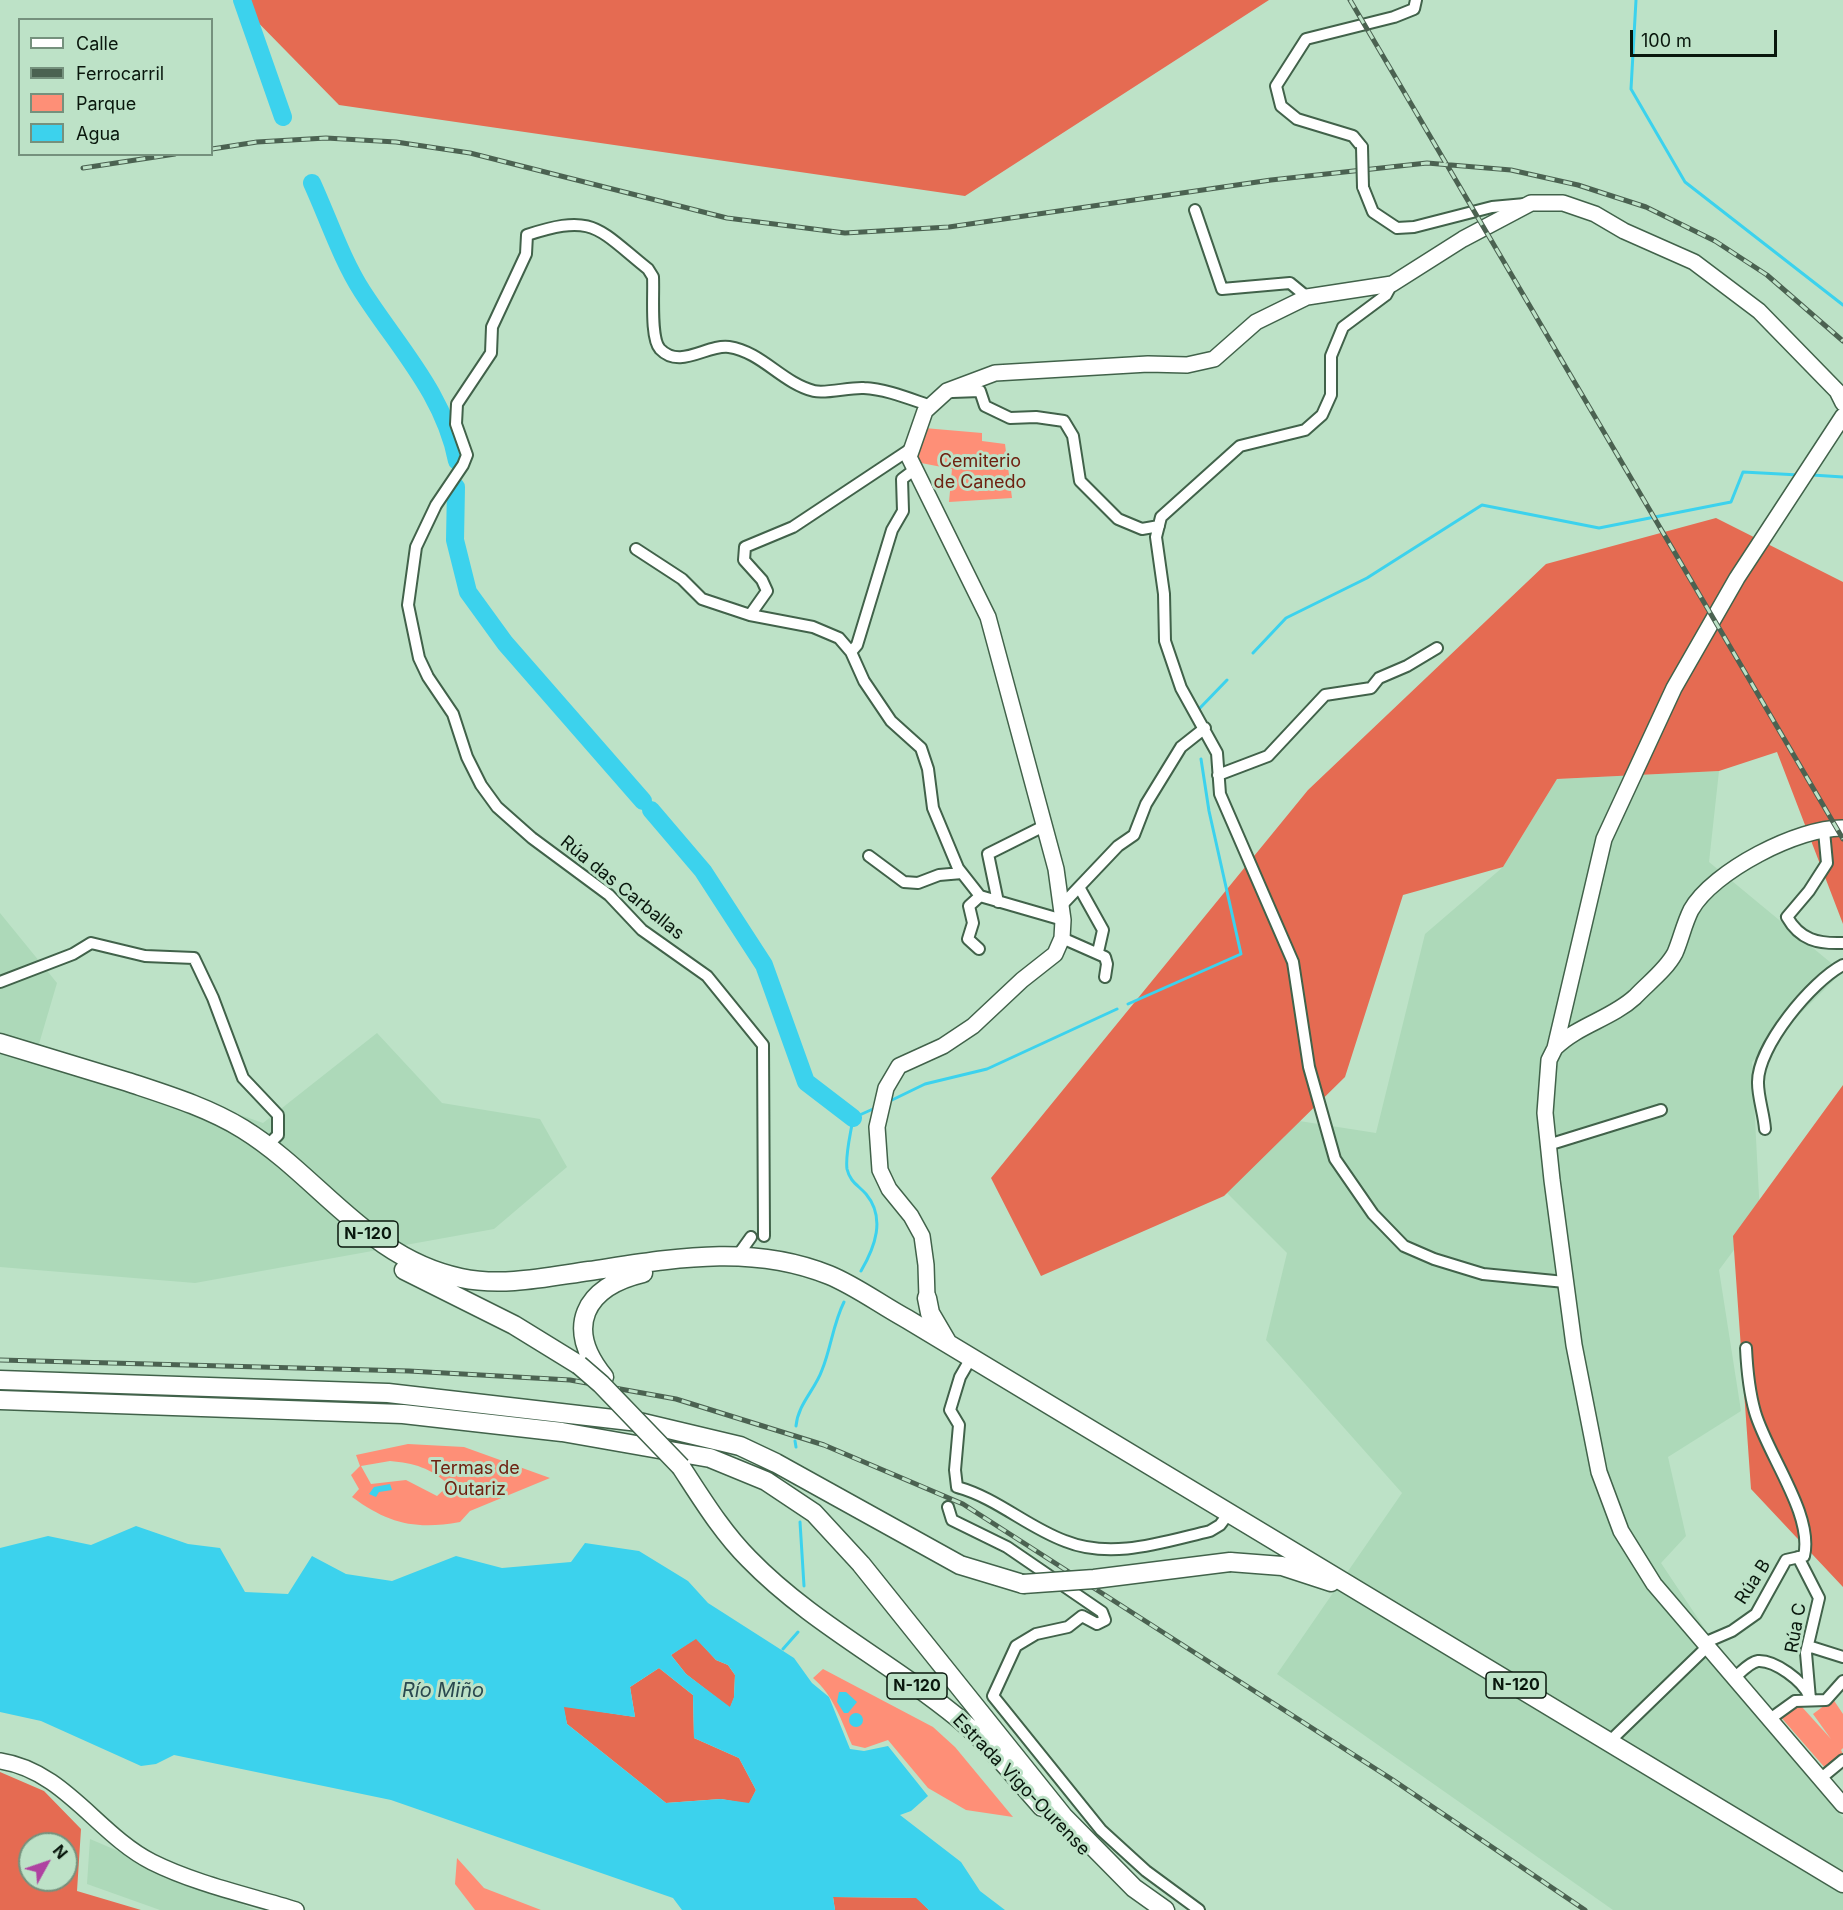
<!DOCTYPE html>
<meta charset="utf-8">
<style>
body{margin:0}
#map{position:relative;width:1843px;height:1910px;overflow:hidden;background:#bde2c7;font-family:Inter,sans-serif}
canvas{display:block}
.legend{position:absolute;left:18px;top:18px;width:195px;height:138px;box-sizing:border-box;background:#bde2c7;border:2px solid #75917d;margin:0;padding:8px 10px;list-style:none;font-size:18px;color:#09170d}
.legend li{display:flex;align-items:center;gap:12px;height:30px}
.legend b{width:30px;border:2px solid #75917d}
.north{position:absolute;left:18px;top:1832px;width:60px;height:60px;box-sizing:border-box;background:#bde2c7;border:2px solid #75917d;border-radius:50%;rotate:50deg;font-size:16px;font-weight:700;line-height:24px;text-align:center;color:#09170d}
.north::after{content:'';display:block;margin:auto;width:21px;height:27px;background:#af42a1;clip-path:polygon(50% 0,100% 100%,50% 72%,0 100%)}
.scale{position:absolute;left:1630px;top:30px;width:147px;height:27px;box-sizing:border-box;border:3px solid #09170d;border-top:0;padding-left:8px;font-size:18px;line-height:21px;white-space:nowrap;color:#09170d;-webkit-text-stroke:4px #bde2c7;paint-order:stroke}
</style>
<div id="map">
<canvas width="1843" height="1910"></canvas>
<ul class="legend">
<li><b style="height:8px;background:#fff"></b>Calle</li>
<li><b style="height:8px;background:#4b6251"></b>Ferrocarril</li>
<li><b style="height:16px;background:#fe8f77"></b>Parque</li>
<li><b style="height:16px;background:#3cd2ed"></b>Agua</li>
</ul>
<div class="north">N</div>
<div class="scale">100 m</div>
</div>
<script>
const g = document.querySelector('canvas').getContext('2d');
g.lineJoin = 'round';
function fillPath(path, color) { g.fillStyle = color; g.fill(path, 'evenodd'); }
function strokePath(path, color, width, dash) { g.strokeStyle = color; g.lineWidth = width; g.lineCap = dash ? 'butt' : 'round'; g.setLineDash(dash || []); g.stroke(path); }
function write(font, color, halo, rows, align = 'center') {
  g.font = font + ' Inter,sans-serif'; g.lineWidth = 6; g.setLineDash([]); g.textBaseline = 'middle'; g.strokeStyle = halo; g.fillStyle = color; for (const [text, x, y, turn = 0] of rows) {
    g.save(); g.translate(x, y); g.rotate((+turn || 0) * Math.PI / 180); g.textAlign = isNaN(turn) ? turn : align; if (halo) g.strokeText(text, 0, 0); g.fillText(text, 0, 0); g.restore();
  }
}
fillPath(new Path2D(`
 M1719,771L1709,862L1842,972L1752,1062L1760,1215L1719,1270L1741,1411L1668,1457L1686,1536L1661,1563L1789,1755L1843,1818V1910H1613L1277,1674L1402,1493L1266,1340L1287,1253L1207,1173L1229,1110L1376,1133L1425,934L1503,867L1557,779Z
 M0,913L57,983L39,1044L263,1123L377,1033L442,1103L540,1119L567,1167L494,1229L195,1283L0,1267Z
 M90,1839L256,1910H160L87,1884Z`), '#add9b9');
fillPath(new Path2D(`
 M924,428L982,433V441L1005,444L1012,498L949,502L952,469L916,462Z
 M408,1444L464,1447L550,1478L470,1511L460,1522C416,1530 389,1524 352,1497L359,1489L351,1475L360,1466L356,1455ZM390,1461C414,1463 431,1468 449,1485L437,1496L406,1480L371,1484L361,1466Z
 M823,1669L933,1727L955,1747L1013,1817L966,1810L928,1788L888,1740L865,1748L852,1745C841,1720 834,1696 813,1678Z
 M1833,1699L1843,1714V1748L1841,1750L1843,1754L1826,1769L1779,1715L1793,1704L1802,1707L1831,1739L1813,1714Z
 M457,1858L484,1888L541,1910H475L455,1884Z`), '#fe8f77');
fillPath(new Path2D(`
 M236,0H1269L965,196L339,105Z
 M1716,518L1843,582V924L1777,752L1719,771L1557,779L1503,867L1403,895L1345,1077L1224,1196L1041,1276L991,1178L1308,790L1546,564Z
 M1843,1085V1587L1751,1489L1733,1236Z
 M696,1638L716,1660L728,1665L735,1675L734,1698L730,1708L686,1674L671,1655Z
 M659,1668L693,1695L694,1738L739,1758L756,1790L749,1804L721,1799L666,1803L567,1724L563,1706L635,1717L630,1687Z
 M0,1772L44,1791L81,1829L77,1891L141,1910H0ZM30,1844H66V1880H30Z
 M833,1897L917,1898L929,1910H835Z`), '#e56b52');
fillPath(new Path2D(`
 M390,1484L392,1490L379,1492L376,1497L369,1494L374,1487Z
 M136,1526L188,1544L220,1548L245,1592L288,1594L312,1556L346,1574L392,1581L456,1556L502,1568L571,1562L585,1543L639,1551L688,1581L708,1603L794,1658L812,1683L829,1697L850,1749L864,1751L888,1746L928,1796L911,1811L900,1815L961,1862L980,1891L1005,1910H929L916,1898L833,1897L835,1910H682L673,1898L391,1800L174,1755L156,1764L141,1766L41,1721L0,1712V1548L48,1536L91,1545ZM696,1639L716,1660L728,1665L735,1675L734,1697L730,1707L686,1674L671,1655ZM659,1668L693,1695L694,1738L739,1758L756,1790L749,1803L721,1799L666,1803L567,1724L564,1707L635,1717L630,1687Z
 M839,1692H846L857,1702L848,1713H844L837,1702Z
 M849 1720a7 7 0 1 1 14 0a7 7 0 1 1-14 0Z`), '#3cd2ed');
strokePath(new Path2D(`
 M1636,0L1631,89L1685,182L1843,305
 M1812,475L1843,477
 M1253,653L1286,618L1367,578L1482,505L1599,528L1731,502L1743,472L1799,475
 M1199,709L1227,680
 M1128,1004L1241,954L1209,811L1201,759
 M892,1100L925,1084L987,1069L1117,1009
 M861,1271C875,1247 886,1218 866,1194C858,1185 850,1182 847,1169C845,1154 851,1133 853,1118L873,1109
 M796,1426C798,1404 815,1390 822,1370C831,1348 833,1324 844,1302
 M795,1441L796,1447
 M800,1522L804,1586
 M783,1649L798,1632`), '#3cd2ed', 3);
strokePath(new Path2D(`
 M242,0L283,117
 M312,183C328,218 342,260 362,291C398,347 444,394 457,461
 M456,487L455,540L468,592L505,643L643,801
 M651,810L703,871L764,965L806,1082L853,1118`), '#3cd2ed', 18);
strokePath(new Path2D(`
 M948,1507L957,1487`), '#99b9a2', 10, [10, 5]);
const street = new Path2D(`
 M1362,147L1353,136L1297,119L1281,106L1276,86L1306,39L1394,17L1414,9L1416,0
 M1363,187L1373,212L1397,228L1414,227L1492,207L1525,204
 M1195,210L1222,289L1290,283L1307,297
 M1392,284L1386,295L1343,327L1331,356V395L1322,415L1305,430L1240,446L1161,517L1156,537L1164,594L1165,641L1181,688L1217,753L1220,794L1293,962L1309,1067L1335,1159L1373,1214L1404,1246L1434,1259L1483,1274L1565,1282
 M952,392L980,391L985,406L1010,418L1036,417L1064,421L1073,436L1080,481L1118,519L1142,529L1159,526
 M636,549L682,579L702,599L750,615L813,627L839,638L851,652L864,681L891,721L921,748L928,769L933,808L958,868L980,896L1063,920
 M750,615L767,591L762,580L744,560L745,547L793,527L912,448
 M851,652L857,645L892,530L903,511L902,479L914,470
 M1218,775L1268,756L1325,695L1371,688L1379,678L1407,666L1437,648
 M1824,831L1827,863L1809,891L1787,917C1800,940 1818,944 1843,943
 M869,856L904,882L918,883L939,875L962,873
 M1079,887L1103,930L1098,952
 M998,902L988,854L1044,826
 M1061,906L1118,846L1134,835L1146,804L1181,747L1205,728
 M1062,938L1105,957L1107,964L1105,977
 M979,949L968,939L973,923L969,906L980,896
 M0,982L73,954L91,943L145,956L194,958L213,998L243,1078L278,1115V1135L268,1145
 M1765,1129C1764,1114 1758,1098 1758,1083C1757,1047 1812,981 1843,965
 M1548,1145L1661,1110
 M764,1236L763,1045L707,976L642,930L609,895L532,838L497,807L481,785L467,757L453,714L428,677L419,658L408,605L416,547L436,505L463,465L467,455L456,424L457,404L491,353L492,327L526,254L527,235C594,213 597,228 648,269L653,277C654,294 650,338 660,349C680,370 707,344 729,347C762,352 782,383 814,391C826,394 850,387 864,388C886,389 910,399 931,406
 M736,1258L751,1237
 M971,1358L960,1377L950,1410L959,1425L955,1470L957,1487C997,1498 1027,1527 1065,1541C1112,1560 1163,1542 1210,1531L1220,1525L1229,1513
 M948,1507L952,1520L1007,1547L1102,1612L1105,1620L1097,1624L1082,1616L1068,1627L1036,1634L1016,1646L993,1696L1101,1830L1146,1871L1199,1910
 M1798,1557L1819,1598L1806,1653L1810,1699
 M1704,1643L1732,1631L1756,1614L1786,1560L1804,1556C1814,1515 1767,1454 1755,1412C1749,1391 1747,1369 1746,1348
 M1808,1646L1843,1657
 M1734,1678C1740,1673 1750,1662 1758,1661C1775,1660 1803,1681 1809,1696
 M1770,1719L1795,1701L1826,1700L1843,1681
 M1610,1741L1707,1647
 M1820,1779L1843,1760`);
const secondary = new Path2D(`
 M1843,416L1737,578L1674,688L1604,839L1555,1048L1549,1060L1545,1113L1552,1180L1574,1345L1599,1472L1621,1531L1654,1584L1843,1805
 M1555,1048C1578,1025 1611,1019 1635,997C1648,983 1666,970 1675,953C1681,939 1684,924 1691,910C1713,871 1799,827 1843,828
 M927,1298L926,1265L922,1236L911,1216L889,1189L880,1170L877,1127L886,1088L899,1066L943,1046L973,1026L1022,980L1055,954L1062,938L1063,920L1056,869L988,617L909,457L925,411L947,391L995,373L1148,364L1187,365L1214,359L1256,322L1307,297L1392,284L1463,239L1531,203H1563L1595,214L1624,231L1694,262L1759,311L1837,391L1843,403
 M0,1761C65,1771 97,1834 152,1862C196,1884 248,1895 296,1910`);
const highway = new Path2D(`
 M0,1043C43,1056 85,1069 128,1082C167,1095 207,1107 243,1129C319,1176 368,1259 461,1278C503,1287 547,1277 589,1271C670,1259 750,1243 829,1275C856,1286 881,1305 907,1319L1843,1883
 M404,1270L514,1325L579,1365
 M927,1298L930,1313L947,1342
 M604,1377C564,1328 584,1287 643,1273
 M0,1380L388,1393L639,1422L740,1446L776,1463L960,1565L1023,1584
 M0,1400L403,1414L562,1432L710,1458L766,1481L814,1513L861,1564L1063,1816L1134,1888L1165,1910
 M681,1467C702,1499 722,1532 749,1559C812,1624 896,1665 964,1723C992,1747 1017,1779 1042,1807
 M1230,1562L1282,1566L1331,1582`);
strokePath(street, '#41624a', 14);
strokePath(secondary, '#41624a', 18);
strokePath(highway, '#41624a', 21);
strokePath(street, '#fff', 10);
strokePath(secondary, '#fff', 15);
strokePath(highway, '#fff', 18);
const rail = new Path2D(`
 M1350,0L1843,839
 M212,149L257,142L326,138L396,142L470,153L727,218L845,233L949,227L1271,180L1427,163L1511,170L1578,185L1646,207L1715,241L1767,275L1843,341
 M83,168L175,154
 M0,1360L409,1371L570,1380L676,1399L824,1445L963,1504L1393,1780L1585,1910`);
strokePath(rail, '#4b6251', 5);
strokePath(rail, '#bde2c7', 3, [9]);
const streetBridge = new Path2D(`
 M1362,147L1363,187`);
const highwayBridge = new Path2D(`
 M579,1365L601,1384L681,1467
 M1023,1584L1094,1579L1230,1562`);
strokePath(streetBridge, '#41624a', 14, []);
strokePath(highwayBridge, '#41624a', 21, []);
strokePath(streetBridge, '#fff', 10);
strokePath(highwayBridge, '#fff', 18);
for (const [x, y, w] of [
 [368,1234,60],
 [1516,1685,60],
 [917,1686,60]
]) { const box = new Path2D(); box.roundRect(x - w / 2, y - 13, w, 26, 4.5); g.fillStyle = '#bde2c7'; g.fill(box); strokePath(box, '#09170d', 1.5); }
write('bold 16px', '#09170d', null, [
 ["N-120",368,1234],
 ["N-120",1516,1685],
 ["N-120",917,1686]
]);
write('18px', '#6e2111', '#bde2c7', [
 ["Cemiterio",980,462],
 ["de Canedo",980,483],
 ["Termas de",475,1469],
 ["Outariz",475,1490]
]);
write('18px', '#09170d', '#bde2c7', [
 ["Rúa das Carballas",622,888,39],
 ["Rúa B",1753,1582,-57],
 ["Rúa C",1796,1628,-80],
 ["Estrada Vigo-Ourense",1021,1785,46]
]);
write('italic 20px', '#2a494f', '#bde2c7', [
 ["Río Miño",443,1691]
]);
</script>
